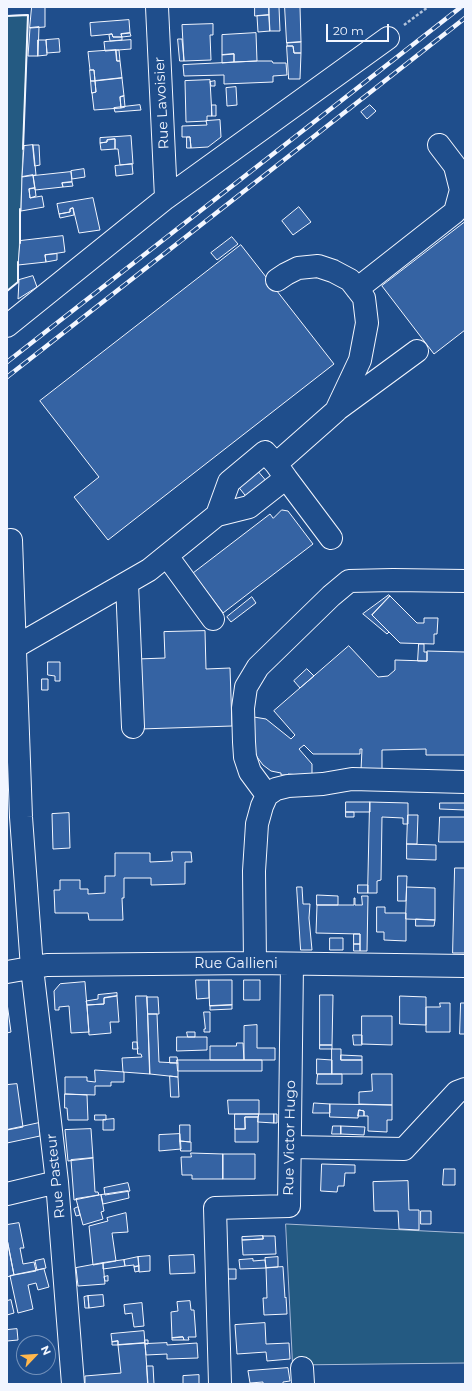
<!DOCTYPE html>
<style>
body{margin:0}
#map{position:relative;width:472px;height:1391px;overflow:hidden;background:#1f4e8c;font-family:Montserrat,sans-serif}
canvas{display:block}
.frame{position:absolute;inset:0;border:8px solid #f2f6ff;pointer-events:none}
.north{position:absolute;left:16px;top:1335px;width:40px;height:40px;box-sizing:border-box;background:#1f4e8c;border:1px solid #7391ba;border-radius:50%;rotate:65deg;font-size:11px;font-weight:700;line-height:16px;text-align:center;color:#f2f6ff}
.north::after{content:'';display:block;margin:auto;width:14px;height:18px;background:#ffb74d;clip-path:polygon(50% 0,100% 100%,50% 72%,0 100%)}
.scale{position:absolute;left:326px;top:24px;width:63px;height:18px;box-sizing:border-box;border:2px solid #f2f6ff;border-top:0;padding-left:5px;font-size:12px;line-height:14px;white-space:nowrap;color:#f2f6ff;-webkit-text-stroke:3px #1f4e8c;paint-order:stroke}
</style>
<div id="map">
<canvas width="472" height="1391"></canvas>
<div class="frame"></div>
<div class="north">N</div>
<div class="scale">20 m</div>
</div>
<script>
const g = document.querySelector('canvas').getContext('2d');
g.lineJoin = 'round';
function fillPath(path, color) { g.fillStyle = color; g.fill(path, 'evenodd'); }
function strokePath(path, color, width, dash) { g.strokeStyle = color; g.lineWidth = width; g.lineCap = dash ? 'butt' : 'round'; g.setLineDash(dash || []); g.stroke(path); }
function write(font, color, halo, rows, align = 'center') {
  g.font = font + ' Montserrat,sans-serif'; g.lineWidth = 3; g.setLineDash([]); g.textBaseline = 'middle'; g.strokeStyle = halo; g.fillStyle = color; for (const [text, x, y, turn = 0] of rows) {
    g.save(); g.translate(x, y); g.rotate((+turn || 0) * Math.PI / 180); g.textAlign = isNaN(turn) ? turn : align; if (halo) g.strokeText(text, 0, 0); g.fillText(text, 0, 0); g.restore();
  }
}
const green = new Path2D(`
 M28,15L18,282L7,291V16Z
 M286,1224L465,1233V1363L293,1365Z`);
fillPath(green, '#245a82');
strokePath(green, '#a8bbd7', 1);
const building = new Path2D(`
 M32,7H45V27L30,28Z
 M255,7H269V15L255,16Z
 M269,7H279L280,31H270Z
 M285,7H300L301,42L287,43Z
 M269,15L270,31L258,32L257,16Z
 M129,20L130,33L121,34L122,37H113L112,34L91,36L90,23Z
 M213,24V35H210L211,60L184,61L182,25Z
 M39,27L38,56H28L30,28Z
 M130,33L131,36L122,37L121,34Z
 M256,33L257,61L234,62V54L222,55V35Z
 M112,34L113,37H122V40L110,41L109,35Z
 M59,39L60,52L47,53L46,40Z
 M178,39H182L184,61H180Z
 M38,40H46L47,55L38,56Z
 M131,40V49L105,51L104,42Z
 M301,42V53H294L293,46H287V43Z
 M287,46H293L294,53H301L300,79H289Z
 M116,50L117,61H120L122,78L95,81L94,70H90L88,52Z
 M116,50H119L120,61H117Z
 M234,54V62L222,63V55Z
 M257,61H272L273,63H286L287,75L273,76V82L224,84V75L184,76L183,65Z
 M90,70H94L95,81H91Z
 M122,78L124,96L120,97L121,108L94,110L92,93L96,92L95,81Z
 M210,80L212,116H207V121L186,122L185,81Z
 M91,81H95L96,92L92,93Z
 M215,81V86H211L210,82Z
 M236,87L237,105L227,106L226,88Z
 M124,96L125,107L121,108L120,97Z
 M140,105L141,110L115,112L114,108Z
 M212,105H216V116H212Z
 M370,105L376,111L367,119L361,112Z
 M220,120L221,137L208,147L191,148L190,137H182V126L207,125L206,121Z
 M131,136L133,164L120,165L118,149H115V139L107,140V142L100,143V138Z
 M187,137H190L191,148H187Z
 M115,139V149L101,150L100,143L107,142V140Z
 M33,145L36,175L22,177L24,146Z
 M33,145H39L40,165L35,166Z
 M132,164L133,174L116,176L115,166Z
 M84,169L85,177L72,179L71,171Z
 M71,172L72,182L62,183L63,187L35,190L33,176Z
 M33,175L35,188L29,189L30,198L42,196L44,207L21,211L22,177Z
 M72,182L73,186L63,187L62,183Z
 M35,188L36,196L30,198L29,189Z
 M93,198L100,230L79,233L73,208L70,209V212L59,214L57,204Z
 M299,207L311,222L293,235L282,221Z
 M73,208L74,215L60,218L59,214L70,212V209Z
 M465,222V330L434,354L382,286Z
 M63,236L65,252L45,255L46,262L18,265L20,241Z
 M232,237L238,244L217,260L211,253Z
 M241,245L334,364L108,540L74,497L99,477L40,401Z
 M57,254V260L46,262L45,255Z
 M33,276L37,287L18,299L19,280Z
 M256,469L268,483L248,499L237,485Z
 M282,510L288,511L313,544L223,613L193,573L270,514L273,518Z
 M389,595L390,596L372,615L389,632L387,634L363,614Z
 M390,596L417,623H424V618H438L437,634H434V644L400,643L372,615Z
 M252,597L256,603L231,622L227,617Z
 M205,631L206,669L230,668L232,726L140,729L137,659L165,658L164,632Z
 M419,644H424V652H427V661H418Z
 M349,646L378,677L388,676L395,670V660L427,661V651L465,652V755H426V749L382,750V770H361L362,749H360V754H313L304,745L299,749L312,764V776L288,774V775H281V773L271,771L263,765L257,757L254,749V717L266,719L291,739L295,735L274,711Z
 M48,662H60V681H55V676L48,675Z
 M307,669L314,676L300,688L294,681Z
 M42,679H48V690H42Z
 M346,802H370V812H346Z
 M370,802L408,803V824H403V818L382,817L381,880L377,881V893H368Z
 M440,803H465V810L440,809Z
 M346,812H354V817H346Z
 M69,813L70,848L53,849L52,814Z
 M408,815H418L417,844H407Z
 M440,817H465V842H439Z
 M407,844L436,845V860L407,859Z
 M172,852H191L192,862H185V884L151,885V878H124V898H122L123,920H89L88,913H55L54,890H60V880H80V889H88V894L105,893V876H115V853H150V862L172,861Z
 M455,868H465V953H453Z
 M398,876H407L406,901H398Z
 M358,885H368V893H358Z
 M297,887H302L303,904H310L309,918L312,950H301Z
 M407,887L435,888V920L406,919Z
 M317,895L338,896V905H317Z
 M362,896H368L367,951H360V934L316,933L317,905H354V898H355V905H362Z
 M377,907H385V913H406V941L384,940V932H377Z
 M416,919L435,920L434,926H416Z
 M354,934H360V944H354Z
 M330,938H343V950H330Z
 M354,944H360V951H354Z
 M196,980H209V998L197,999Z
 M209,980H232V1005L210,1006Z
 M244,980H260V1000H244Z
 M85,982L89,1032L71,1033L69,1006L59,1007V1010H55L54,991L60,984Z
 M117,993V996L104,998V1004L87,1005L86,1001L98,999V995Z
 M320,995H333L332,1045H320Z
 M117,996L119,1022H110L111,1033L89,1035L87,1005L104,1004V998Z
 M136,996H147L150,1074L123,1072L122,1058L142,1057L141,1054H138Z
 M400,996L426,997V1025L400,1024Z
 M147,997H158L159,1014H148Z
 M7,1003L11,1032L7,1033Z
 M440,1003H450V1032H426V1007H440Z
 M461,1003H465V1034H460Z
 M232,1005V1009L210,1010V1006Z
 M204,1012H210V1032H204V1029H205Z
 M148,1014H157L159,1062L178,1063V1077L150,1074Z
 M362,1016H392V1045L362,1044Z
 M257,1025V1048H275V1060H244V1026Z
 M187,1032H195V1037H188Z
 M353,1035H362V1045H354Z
 M177,1037H207V1050L177,1051Z
 M133,1042H137L138,1049H133Z
 M237,1043H243L244,1060H210V1046H236Z
 M320,1045H332V1049H320Z
 M332,1049H341V1060H362V1074H332Z
 M341,1055L362,1056V1060H341Z
 M170,1057H177L178,1063H170Z
 M317,1059L332,1060V1074H317Z
 M177,1060H262V1071H178Z
 M95,1070L124,1072V1082H111V1086H95V1095L65,1094V1077H87V1081L95,1082Z
 M318,1074H342V1084H317Z
 M372,1074H392V1105L359,1104V1092L372,1091Z
 M170,1076L178,1077L179,1097H171Z
 M17,1084L23,1127L7,1130V1085Z
 M65,1094L87,1095L88,1120H68L67,1108H65Z
 M228,1100H259V1114H229Z
 M314,1103L330,1104V1113H313Z
 M330,1104L392,1105V1120H387V1132L368,1131V1116H364V1111L359,1110L358,1118L330,1117Z
 M359,1110L364,1111V1116H358Z
 M235,1114H259L258,1117H245V1129H235Z
 M259,1114H274V1123L258,1122Z
 M274,1114H277V1123H274Z
 M95,1115H106V1120H95Z
 M245,1117H258V1142H235V1129H245Z
 M114,1119V1130H103V1120Z
 M39,1123L40,1136L7,1143V1130Z
 M180,1125H190V1142L180,1141Z
 M333,1126H341V1134H332Z
 M341,1126L365,1127L364,1135L341,1134Z
 M91,1129L93,1158L68,1161L65,1130Z
 M180,1134L181,1149L159,1151V1135Z
 M180,1141L191,1142V1151H181Z
 M191,1153L223,1154V1179H192V1175H182L181,1157H191Z
 M223,1154H255V1179H223Z
 M93,1158L95,1192H98L99,1195L74,1200L71,1160Z
 M322,1164L355,1165V1173H345L344,1186H338L337,1192L321,1191Z
 M444,1169H455V1185H443Z
 M408,1181L409,1210H419V1230L399,1229L398,1211H374L373,1182Z
 M128,1183L130,1191L105,1195L104,1188Z
 M128,1191L129,1198L103,1204L101,1195Z
 M101,1195L104,1211L101,1212L103,1219L83,1225L76,1199Z
 M78,1207L80,1215L76,1216L74,1209Z
 M421,1211H431V1224H421Z
 M126,1213L128,1232L112,1233L116,1261L93,1265L89,1226L108,1221L107,1218Z
 M19,1223L24,1248H20L23,1264L34,1262L36,1271L14,1275L7,1239V1225Z
 M263,1236V1239L242,1240V1237Z
 M263,1236H275L276,1254L243,1255L242,1240L263,1239Z
 M7,1239L14,1275L7,1277Z
 M194,1255L195,1273L170,1274L169,1256Z
 M150,1256V1271L139,1272L138,1257Z
 M138,1257L139,1266L134,1267V1265L125,1266L124,1260Z
 M278,1257V1267L266,1268L265,1258Z
 M44,1259L46,1268L37,1270L35,1261Z
 M253,1259V1261L265,1260L266,1268L240,1269L239,1260Z
 M124,1260L125,1266L103,1269V1263Z
 M103,1263L105,1284L78,1286L76,1268Z
 M139,1266V1271L135,1272L134,1267Z
 M283,1267L285,1298L286,1297L287,1314L264,1315L263,1298H267L266,1268Z
 M44,1269L49,1287L38,1290L36,1283L28,1285L33,1309L18,1313L10,1276Z
 M227,1269H236V1279H227Z
 M108,1276V1281H105L104,1277Z
 M103,1295L104,1306L89,1308L88,1296Z
 M88,1296L89,1308H85L84,1297Z
 M11,1300L14,1313L7,1315V1301Z
 M190,1301L191,1310H194L196,1337H188L189,1340H184L183,1337L172,1338L171,1312L178,1311L177,1302Z
 M142,1303L144,1326L134,1327L132,1313L125,1314L124,1305Z
 M265,1323L266,1344L289,1343L290,1359L267,1361L266,1352L237,1354L235,1325Z
 M17,1329L18,1340L7,1341V1330Z
 M144,1331L145,1343L118,1345V1341L112,1342L111,1334Z
 M183,1337L184,1340H172V1338Z
 M145,1340H148V1344H145Z
 M118,1341V1345H112V1342Z
 M145,1343L148,1384H85V1376L121,1373L118,1345Z
 M167,1343V1345L197,1343L198,1358L167,1359V1354L146,1355L145,1344Z
 M147,1366H153L154,1384H148Z
 M288,1368L290,1381L283,1382V1384H263V1382L250,1383L248,1371Z
 M199,1375V1384H183V1376Z`);
fillPath(building, '#3563a3');
strokePath(building, '#f2f6ff', 1);
const minor = new Path2D(`
 M157,7L166,198
 M357,289L455,212L461,190L455,166L439,145
 M7,326L166,198L388,38
 M338,409L417,351
 M286,478L331,538
 M217,515L229,482L265,452L276,464
 M11,540L21,817L32,968L57,1182L73,1384
 M167,556L213,619
 M127,583L133,727
 M15,647L149,570L217,515L249,507L286,478L276,464L336,411L360,360L367,323L364,298L350,280L333,271L318,266L298,268L286,274L277,280
 M267,795L250,772L245,757L244,742L243,708L246,687L258,667L331,596L349,581L393,580L465,581
 M255,963L254,871L257,824L262,806L267,795L276,789L288,786L323,784L352,779L465,782
 M7,972L47,965L255,963L465,966
 M290,1147L404,1149L457,1092L465,1089
 M7,1194L57,1182
 M302,1368L303,1384
 M220,1384L215,1208L289,1206L292,964`);
strokePath(minor, '#f2f6ff', 24);
strokePath(new Path2D(`
 M404,25L428,7`), '#b3c4dc', 2.5, [3, 2]);
strokePath(minor, '#1f4e8c', 22);
const rail = new Path2D(`
 M7,362L461,7
 M7,377L465,18`);
strokePath(rail, '#f2f6ff', 4.5);
strokePath(rail, '#1f4e8c', 3, [9]);
strokePath(new Path2D(`
 M7,16L28,15L23,149
 M20,243V209
 M7,291L18,282V262`), '#f2f6ff', 2);
write('14px', '#f2f6ff', '#1f4e8c', [
 ["Rue Lavoisier",162,103,-93],
 ["Rue Gallieni",236,964],
 ["Rue Victor Hugo",290,1138,-89],
 ["Rue Pasteur",56,1176,-96]
]);
</script>
